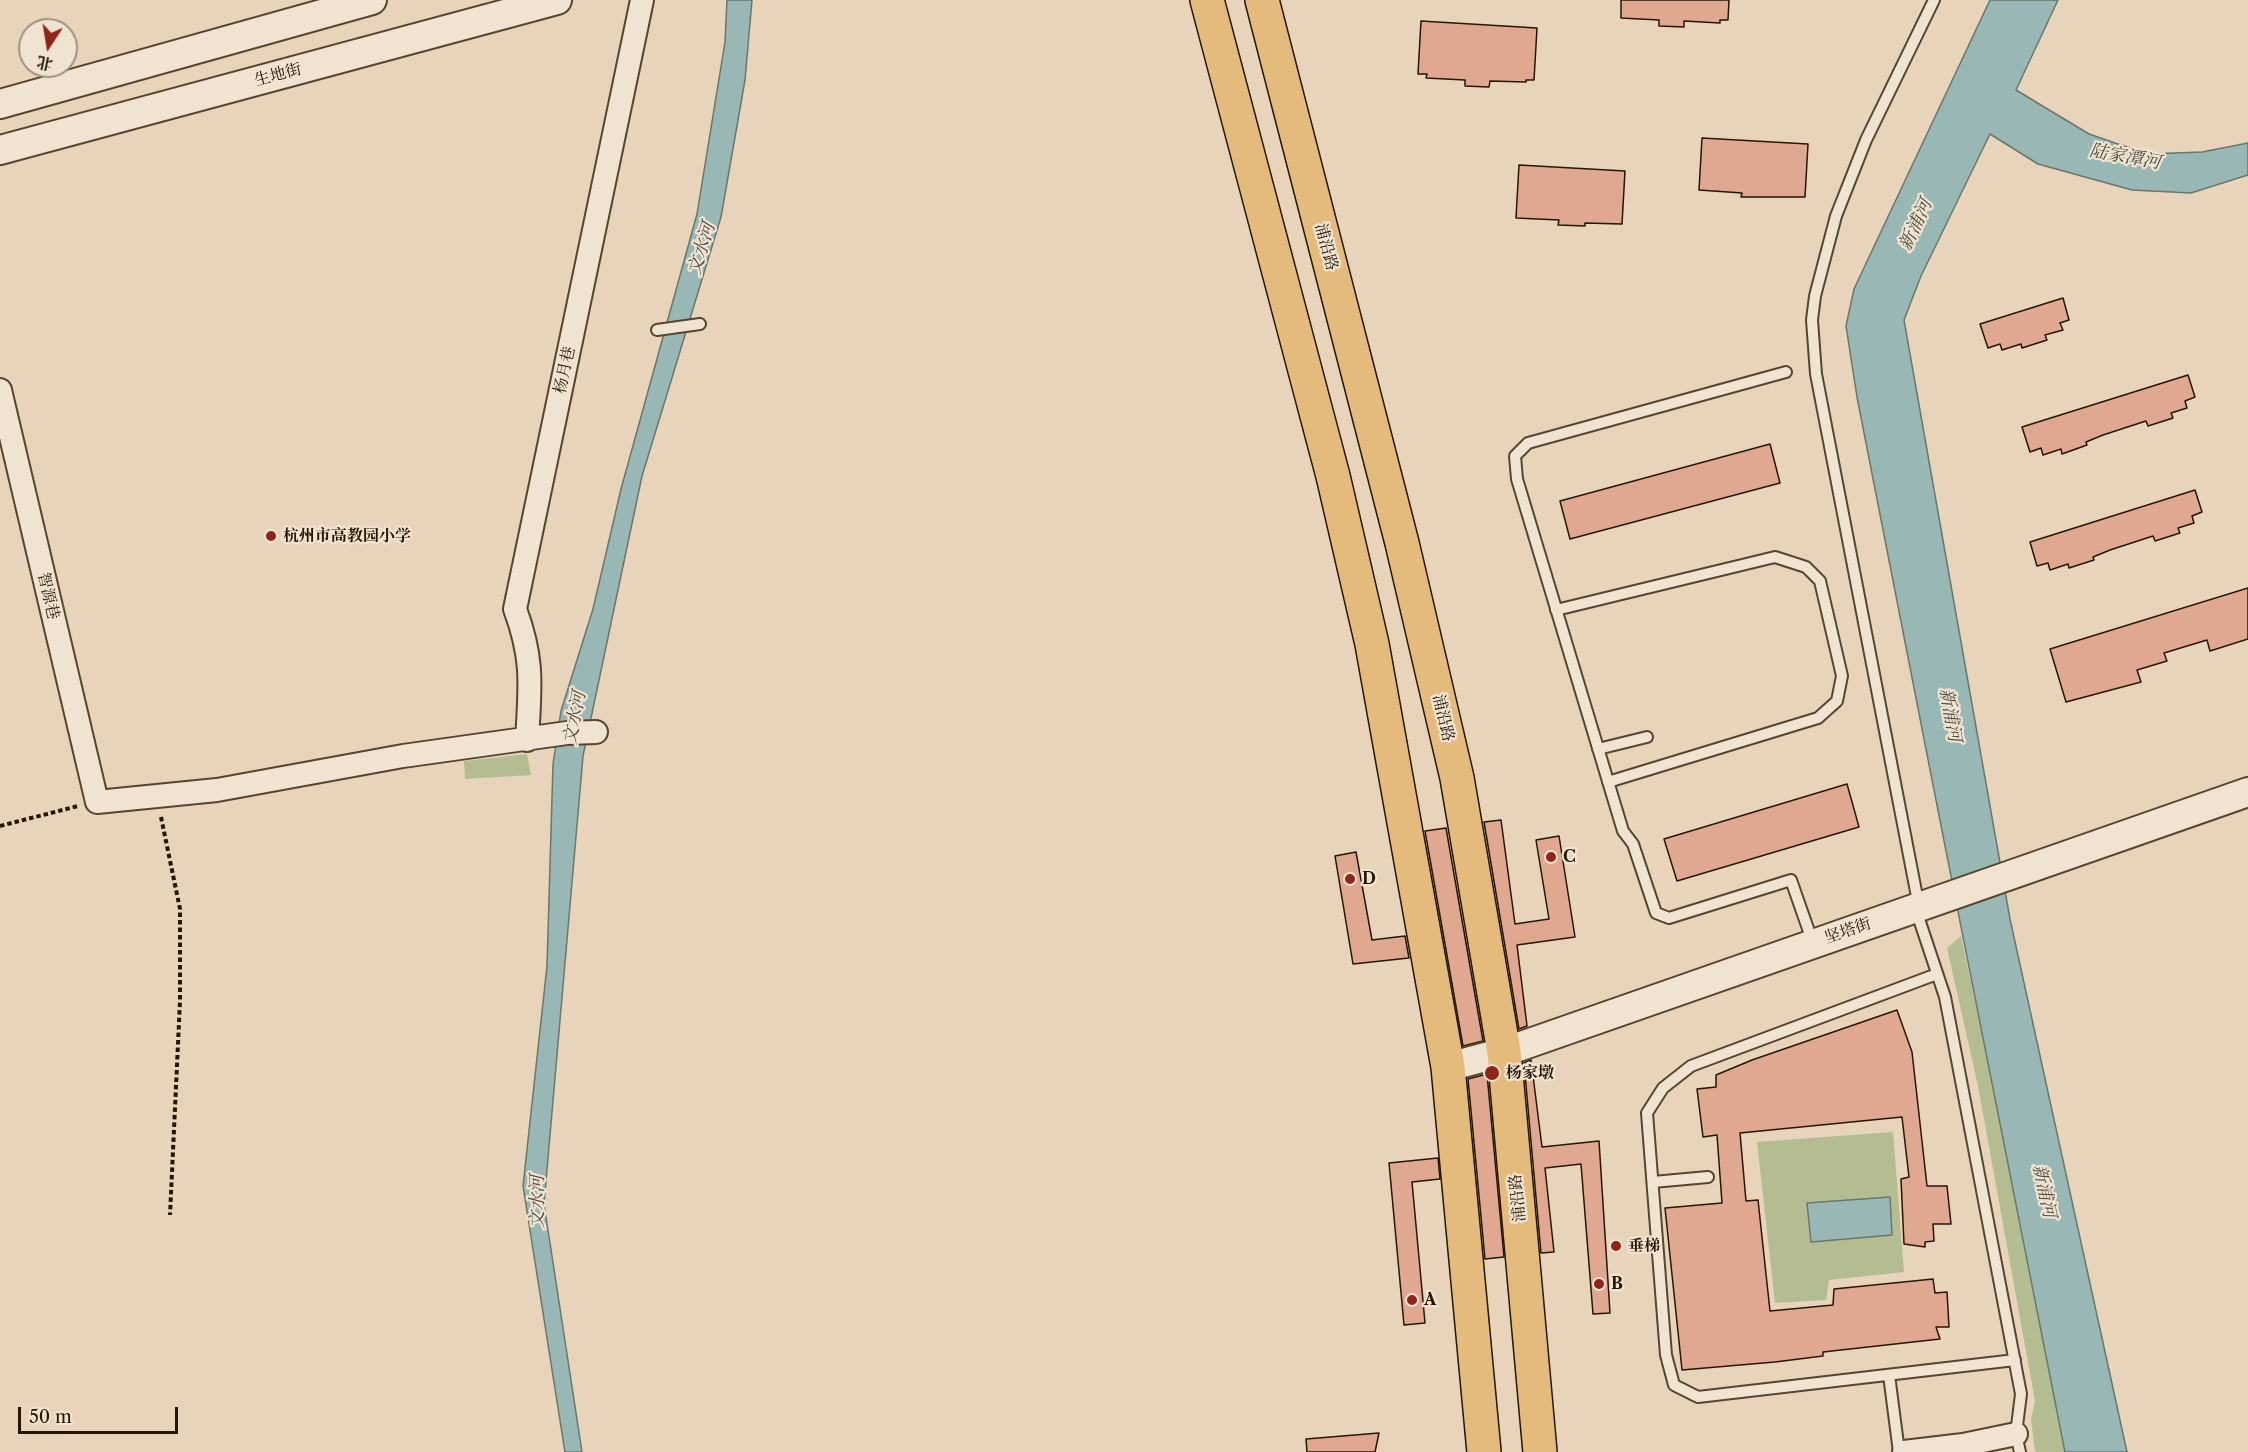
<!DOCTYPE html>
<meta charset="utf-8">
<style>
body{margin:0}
#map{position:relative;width:2248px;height:1452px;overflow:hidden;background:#e8d4ba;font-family:"Libre Caslon Text","Noto Serif SC",serif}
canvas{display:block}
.north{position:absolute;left:18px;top:18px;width:60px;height:60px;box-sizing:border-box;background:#f0e3d2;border:2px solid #9f917e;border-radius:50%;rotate:192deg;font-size:16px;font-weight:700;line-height:24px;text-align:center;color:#261601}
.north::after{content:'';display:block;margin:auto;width:21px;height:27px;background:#8f2418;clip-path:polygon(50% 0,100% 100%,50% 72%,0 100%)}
.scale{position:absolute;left:18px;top:1407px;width:160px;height:27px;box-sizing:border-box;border:3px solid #261601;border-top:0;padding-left:8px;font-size:18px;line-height:21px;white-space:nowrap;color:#261601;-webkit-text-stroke:4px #f0e3d2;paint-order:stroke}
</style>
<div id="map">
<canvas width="2248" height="1452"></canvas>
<div class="north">北</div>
<div class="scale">50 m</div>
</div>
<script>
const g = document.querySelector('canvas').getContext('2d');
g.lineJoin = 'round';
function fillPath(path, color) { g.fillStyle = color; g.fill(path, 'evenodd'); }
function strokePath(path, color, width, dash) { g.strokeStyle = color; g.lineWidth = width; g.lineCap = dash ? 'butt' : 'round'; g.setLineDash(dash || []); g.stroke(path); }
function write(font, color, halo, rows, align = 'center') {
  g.font = font + ' "Libre Caslon Text","Noto Serif SC",serif'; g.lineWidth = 4.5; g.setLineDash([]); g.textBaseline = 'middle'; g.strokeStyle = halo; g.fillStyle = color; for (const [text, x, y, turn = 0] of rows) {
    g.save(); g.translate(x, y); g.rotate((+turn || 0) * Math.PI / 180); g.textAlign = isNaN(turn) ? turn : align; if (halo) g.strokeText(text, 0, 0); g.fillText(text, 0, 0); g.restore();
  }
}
fillPath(new Path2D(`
 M527,754L531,775L465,779L464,761Z
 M1961,936L1998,1109L2065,1452H2036L2035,1450L2031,1420L2035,1401L1978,1086L1947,948Z
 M1893,1132L1904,1272L1829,1280L1826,1300L1775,1303L1757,1142Z`), '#b4bd91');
const water = new Path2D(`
 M727,0H752L745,80L721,217L642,476L583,756L544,1204L582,1452H565L523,1186L547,966L553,764L561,711L593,609L621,489L697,214L725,42Z
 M1990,0H2058L2016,90L2089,134L2147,154L2202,152L2248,143V175L2191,193L2132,190L2038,164L1990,134L1921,276L1904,320L2010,919L2127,1452H2065C1996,1100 1925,749 1857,397L1846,326L1854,289Z
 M1890,1197L1892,1235L1811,1242L1807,1203Z`);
fillPath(water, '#98b7b5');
strokePath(water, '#6a776d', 1.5);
const building = new Path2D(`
 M1621,0H1729L1728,20H1720V23L1684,21V27L1659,26V20L1621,18Z
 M1421,21L1537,28L1534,80H1526V82L1490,81L1489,87L1465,86V80L1426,78L1427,74H1418Z
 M1702,138L1808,144L1805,197H1741L1742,193L1699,190Z
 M1519,165L1625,171L1622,224L1585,223V226L1558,225L1559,220L1516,218Z
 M2063,298L2069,320L2060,323L2063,330L2045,335L2047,340L2022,348L2021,344L2002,350L2000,344L1988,348L1980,324Z
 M2188,375L2195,397L2185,401L2187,408L2171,413L2173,418L2148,426L2146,421L2103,435L2086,442L2087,445L2062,454L2061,449L2043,455L2041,448L2030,452L2022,427Z
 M1770,444L1780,483L1570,539L1560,501Z
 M2195,490L2202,512L2192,516L2194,523L2178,528L2180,533L2155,541L2153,536L2110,550L2093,557L2094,560L2069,568L2068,564L2050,570L2048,563L2037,566L2030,542Z
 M2248,588V639L2210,651L2207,640L2164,653L2167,661L2137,670L2141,682L2066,702L2050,649Z
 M1847,784L1859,827L1677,881L1664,839Z
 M1501,820L1515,924L1549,919L1536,840L1559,836L1575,937L1517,945L1527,1026L1519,1029L1484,822Z
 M1446,828L1483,1041L1463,1046L1425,831Z
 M1356,852L1372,940L1405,936L1409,958L1353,964L1335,856Z
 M1897,1010L1912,1052L1927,1186H1947L1951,1224H1933L1934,1241L1925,1242V1247L1904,1244L1901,1179L1909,1177L1902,1117L1740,1133L1746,1201L1758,1200L1770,1311L1833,1305L1834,1289L1933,1279L1935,1293L1947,1292L1949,1327H1936L1940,1339L1823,1352V1356L1775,1362L1682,1370L1665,1208L1722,1203L1717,1135L1703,1137L1697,1089L1716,1087V1075L1752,1060Z
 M1531,1060L1542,1147L1599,1141L1610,1313L1593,1314L1581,1164L1545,1168L1554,1252L1541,1253L1524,1063Z
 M1487,1074L1504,1257L1485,1259L1468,1079Z
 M1438,1158L1440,1179L1412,1182L1425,1323L1404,1325L1389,1163Z
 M1379,1433L1375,1452H1307L1306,1439Z`);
fillPath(building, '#e0a891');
strokePath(building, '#261601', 1.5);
const service = new Path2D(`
 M657,330L700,324
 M1786,372L1528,443L1515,456L1517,479L1623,831L1633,844L1656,913L1669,918L1791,880L1813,943
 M1556,610L1775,557L1806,567L1820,581L1842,676L1837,701L1818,718L1608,782
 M1598,749L1647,737
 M1919,907L1816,374L1812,320L1815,296L1836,216L1866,140L1934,0
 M1916,910L1945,997L2021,1394L2016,1434L2020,1452
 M1937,974L1691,1066L1663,1088L1647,1113L1666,1355L1674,1385L1698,1397L2015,1360
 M1653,1182L1708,1177
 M1889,1375L1899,1452`);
const minor = new Path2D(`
 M0,390L97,802L217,790L403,756L567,733L596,732
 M527,740C530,687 534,660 515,609L642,0
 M1904,1452L1963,1445L2016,1434`);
const tertiary = new Path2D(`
 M0,104L372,0
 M0,150L557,0
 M1448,1067L1504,1052L2248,792`);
const primary = new Path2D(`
 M1207,0L1333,476L1372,644L1448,1067L1484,1452
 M1262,0L1402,543L1457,778L1504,1052L1540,1452`);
strokePath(service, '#56462f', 14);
strokePath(minor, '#56462f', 26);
strokePath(tertiary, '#56462f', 32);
strokePath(primary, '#261601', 36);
strokePath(new Path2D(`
 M161,817L180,909V1001L170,1215
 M0,826L78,806`), '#261601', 4, [4.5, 3]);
strokePath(service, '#f0e3d2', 10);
strokePath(minor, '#f0e3d2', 22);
strokePath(tertiary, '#f0e3d2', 28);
strokePath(primary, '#e4ba7d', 33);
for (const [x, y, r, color] of [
 [271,536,6,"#8f2418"],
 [1551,857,6,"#8f2418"],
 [1350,879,6,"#8f2418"],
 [1492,1073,8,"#8f2418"],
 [1616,1246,6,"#8f2418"],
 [1599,1284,6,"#8f2418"],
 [1412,1300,6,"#8f2418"]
]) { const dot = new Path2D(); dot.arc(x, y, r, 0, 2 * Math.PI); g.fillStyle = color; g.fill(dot); strokePath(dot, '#f0e3d2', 2); }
write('16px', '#261601', '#f0e3d2', [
 ["生地街",278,75,-15],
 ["浦沿路",1326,247,75],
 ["杨月巷",565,370,-78],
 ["智源巷",48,596,77],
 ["浦沿路",1443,718,77],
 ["坚塔街",1848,931,-19],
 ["浦沿路",1518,1198,-96]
]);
write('bold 16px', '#261601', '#f0e3d2', [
 ["杭州市高教园小学",283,536],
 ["C",1563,857],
 ["D",1362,879],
 ["杨家墩",1506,1073],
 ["垂梯",1628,1246],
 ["B",1611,1284],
 ["A",1424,1300]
], 'left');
write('italic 18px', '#4e4e40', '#f0e3d2', [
 ["陆家潭河",2125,157,10],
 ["新浦河",1916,225,-65],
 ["文水河",702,249,-73],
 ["新浦河",1950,715,80],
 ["文水河",575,718,-79],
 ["新浦河",2044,1191,78],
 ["文水河",538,1202,-90]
]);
</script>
